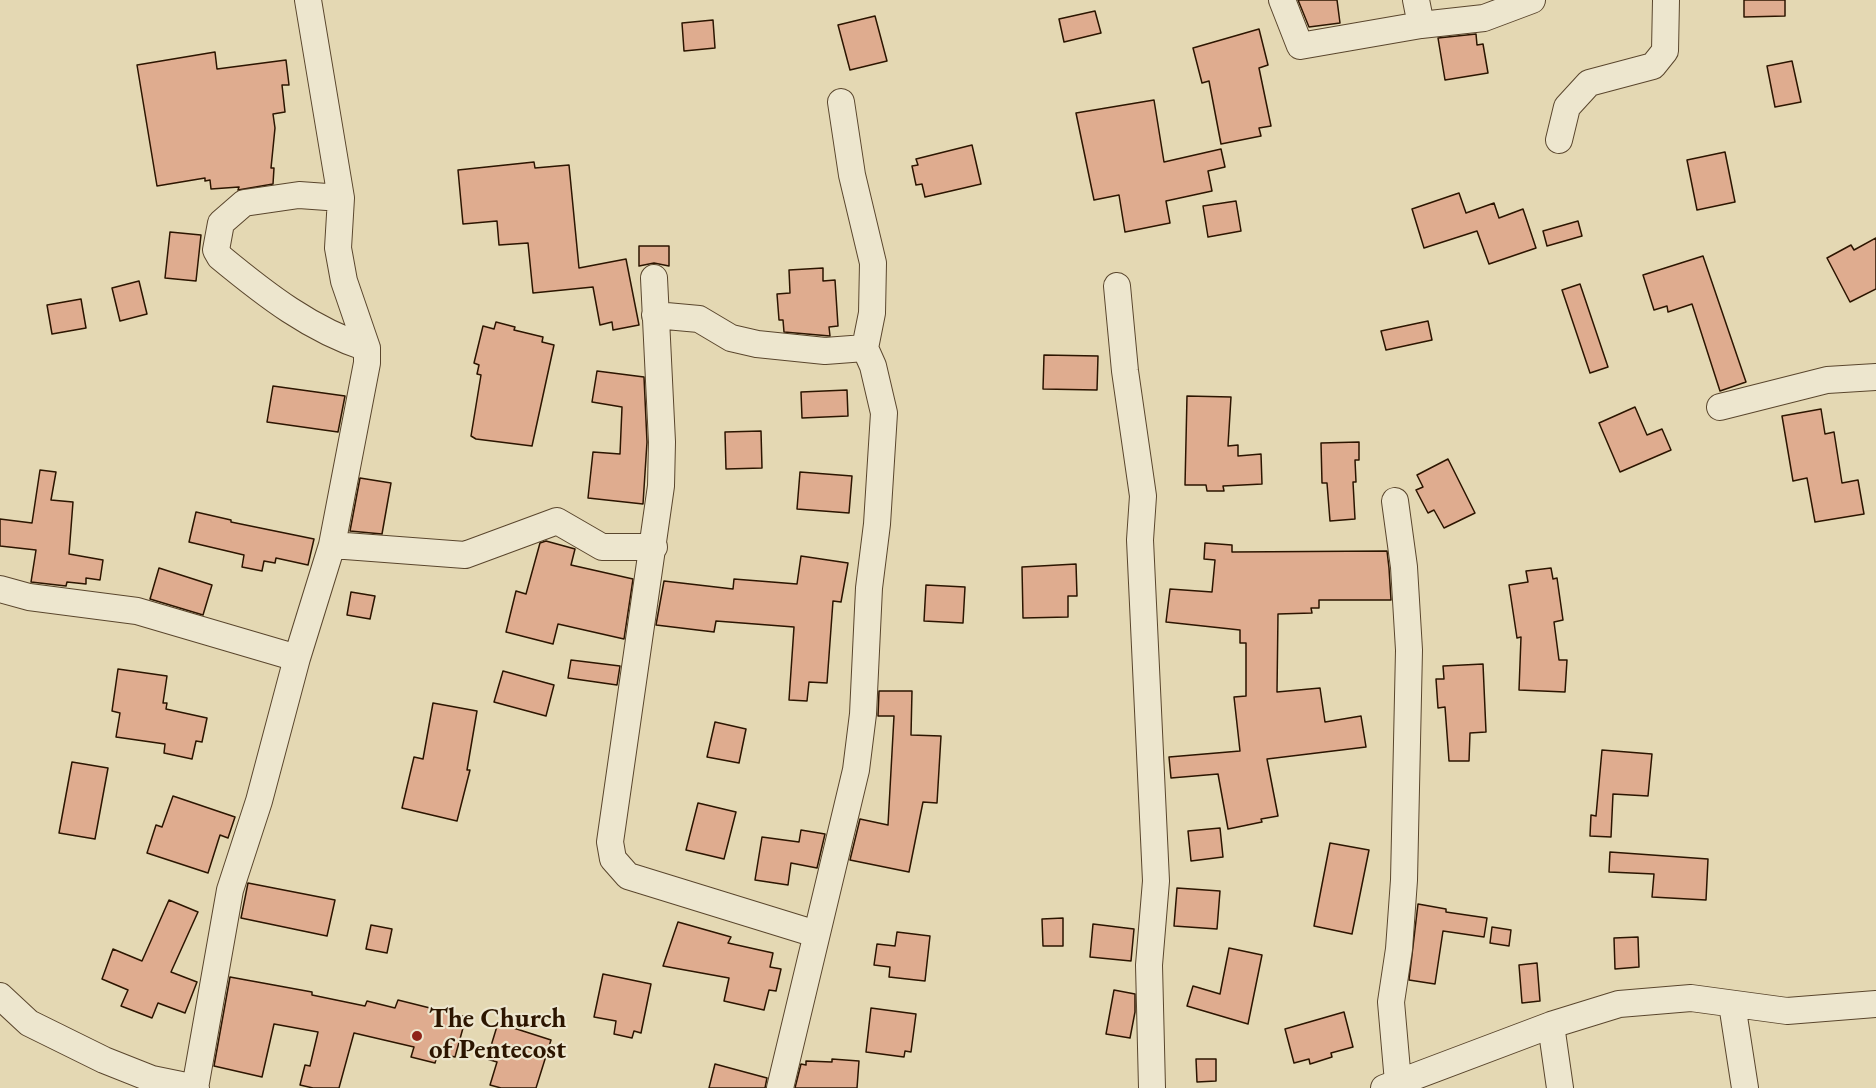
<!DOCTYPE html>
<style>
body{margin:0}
canvas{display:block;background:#e4d8b3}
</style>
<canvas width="1876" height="1088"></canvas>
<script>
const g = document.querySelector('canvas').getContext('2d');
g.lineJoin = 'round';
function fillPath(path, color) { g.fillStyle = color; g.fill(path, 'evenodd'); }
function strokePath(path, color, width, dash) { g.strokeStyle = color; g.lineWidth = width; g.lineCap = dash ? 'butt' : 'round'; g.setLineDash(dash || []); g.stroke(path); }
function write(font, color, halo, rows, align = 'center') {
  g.font = font + ' "EB Garamond",serif'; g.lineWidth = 4.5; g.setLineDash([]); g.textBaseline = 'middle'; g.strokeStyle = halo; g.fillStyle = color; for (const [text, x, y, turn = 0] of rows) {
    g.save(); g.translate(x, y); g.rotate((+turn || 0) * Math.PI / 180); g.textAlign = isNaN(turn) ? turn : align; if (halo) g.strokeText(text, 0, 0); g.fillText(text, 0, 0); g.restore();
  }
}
const building = new Path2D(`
 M1298,0H1337L1340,23L1309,27Z
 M1744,0H1785V16L1744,17Z
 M1095,11L1101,33L1064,42L1059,19Z
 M875,16L887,61L850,70L838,25Z
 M713,20L715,48L684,51L682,23Z
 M1259,29L1268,65L1259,68L1271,126L1259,128L1261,136L1221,144L1209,81L1202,83L1193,48Z
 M1476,34L1477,45L1483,44L1488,73L1445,80L1438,38Z
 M215,52L217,69L286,60L289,85H282L285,112L273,114L275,128L271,168H274L273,184L238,190L239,187L211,189L210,180L205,181V178L157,186L137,65Z
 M1792,61L1801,102L1775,107L1767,66Z
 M1154,100L1164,162L1221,149L1225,167L1208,171L1212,191L1166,201L1170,223L1125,232L1119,195L1094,200L1076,113Z
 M972,145L981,184L925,197L922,184L916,185L912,166L918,165L916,159Z
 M1725,152L1735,202L1697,210L1687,160Z
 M534,162L535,168L569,165L579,268L626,259L639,325L613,330L612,322L600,325L593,287L533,293L528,243L499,245L497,221L463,224L458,170Z
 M1459,193L1466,213L1494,203L1499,218L1523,209L1536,248L1489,264L1477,231L1424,248L1412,209Z
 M1236,201L1241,231L1208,237L1203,206Z
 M1578,221L1582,236L1547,246L1543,231Z
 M170,232L201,235L196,281L165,278Z
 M1876,238V289L1850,302L1827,258L1851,245L1854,250Z
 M639,246H669V266L654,263L639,266Z
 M1703,256L1746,382L1720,391L1692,304L1668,312L1667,306L1654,310L1643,275Z
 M823,268V281L835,280L838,326L829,327L830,336L784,332L783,320H779L777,294L790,293L789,270Z
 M139,281L147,314L120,321L112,288Z
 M1580,284L1608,367L1590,373L1562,290Z
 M81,299L86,328L52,334L47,305Z
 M1428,321L1432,340L1386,350L1381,331Z
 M496,322L515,327L514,330L543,337L542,342L554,345L532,446L476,439L471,436L481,375L477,374L479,365L474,363L483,326L494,329Z
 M1044,355L1098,356L1097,390L1043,389Z
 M597,371L644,377L647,442L643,504L588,498L593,452L620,454L622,407L592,402Z
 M273,386L345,396L338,432L267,422Z
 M847,390L848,416L802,418L801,392Z
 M1187,396L1231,397L1228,446L1238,445V456L1261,454L1262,484L1223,486L1224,491H1207L1206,485H1185Z
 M1635,407L1647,435L1662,429L1671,450L1620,472L1599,423Z
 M1821,409L1825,434L1834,432L1842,483L1858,480L1864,514L1815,522L1807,478L1793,481L1782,416Z
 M761,431L762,468L726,469L725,432Z
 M1359,442V460H1355L1356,482H1353L1355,519L1330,521L1327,483H1322L1321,443Z
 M1448,459L1475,513L1444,528L1434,510L1428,513L1416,490L1423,487L1417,475Z
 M40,470L56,472L51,500L73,502L69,554L103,560L100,580L86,578V584L67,582L66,586L31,582L36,550L0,546V519L32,523Z
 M800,472L852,476L849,513L797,509Z
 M360,478L391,483L382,534L350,531Z
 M196,512L231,520V522L314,539L308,565L276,558L275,563L264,561L262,571L242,567L244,555L189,542Z
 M546,541L575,549L571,565L633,579L624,639L558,624L553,644L506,632L516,591L526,594L540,543Z
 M1205,543L1232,545V552L1387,551L1389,568L1391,600H1319V608H1311L1312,613L1278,614L1277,692L1320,688L1325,722L1361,716L1366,747L1267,759L1278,816L1261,819L1262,822L1228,829L1218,774L1171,778L1169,757L1240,751L1234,697L1246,696V643H1240V630L1166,622L1170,589L1212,592L1215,560L1204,559Z
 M801,556L848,563L841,602L833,601L827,683L809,682L807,701L789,700L794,627L716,621L714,632L656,625L664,581L733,589L734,579L797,584Z
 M1076,564L1077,596H1068V617L1023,618L1022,567Z
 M159,568L212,585L203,615L150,599Z
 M1551,568L1553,579L1557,578L1563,620L1554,622L1559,660H1567L1565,692L1519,690L1521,637L1517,638L1509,585L1528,582L1526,571Z
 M926,585L965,587L963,623L924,621Z
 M351,592L375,596L370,619L347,615Z
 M571,660L620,666L617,685L568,678Z
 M1483,664L1486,732L1470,733L1469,761H1449L1445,707L1438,708L1436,679H1444L1443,666Z
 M118,669L167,676L163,703H167L166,709L207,718L202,742L196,741L192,759L164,753L165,744L116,737L120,713L112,711Z
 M503,671L554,685L546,716L494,702Z
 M879,691H912L911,735L941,736L937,803L923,802L909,872L850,860L860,819L888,825L894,716H878Z
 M433,703L477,711L467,770H470L457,821L402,808L414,757L423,759Z
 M715,722L746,729L739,763L707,757Z
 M1602,750L1652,754L1648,796L1613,794L1611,837L1590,836L1591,815L1596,816Z
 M72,762L108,768L95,839L59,833Z
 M173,796L235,817L228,838L220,835L208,873L147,853L156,825L162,827Z
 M698,803L736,812L724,859L686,850Z
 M1220,828L1223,857L1191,861L1188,831Z
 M801,830L825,834L817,868L791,863L788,885L755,880L762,837L799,842Z
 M1330,843L1369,850L1352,934L1314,926Z
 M1610,852L1708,859L1706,900L1652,897L1654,874L1609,872Z
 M248,883L335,900L327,936L241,918Z
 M1177,888L1220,891L1217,929L1174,926Z
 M169,900L198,912L171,972L197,982L185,1013L158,1003L152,1018L121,1006L128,990L102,979L113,949L142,961Z
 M1418,904L1446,909V912L1487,918L1484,937L1443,931L1435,984L1409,980Z
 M1063,918V946H1043L1042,919Z
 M678,922L731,937L728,943L773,953L770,967L781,969L776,991L769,990L764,1010L724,1001L729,978L663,966Z
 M1093,924L1134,929L1131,961L1090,957Z
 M371,925L392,929L387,953L366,949Z
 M1492,927L1511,930L1509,946L1490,943Z
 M897,932L930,936L925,981L889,977L890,967L874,965L877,944L895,946Z
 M1638,937L1639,967L1615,969L1614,938Z
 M1229,948L1262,955L1248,1024L1187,1006L1193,986L1220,994Z
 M1537,963L1540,1001L1522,1003L1519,965Z
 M603,974L651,984L641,1033L634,1031L632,1038L614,1034L616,1021L594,1017Z
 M230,977L312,992V995L365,1006L367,1001L395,1008L398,1000L466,1017L455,1057L438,1053L435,1063L411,1057L414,1047L354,1033L339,1088H313L300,1085L305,1065L310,1066L318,1032L274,1024L262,1077L214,1066Z
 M1114,990L1135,994V1012L1130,1038L1106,1034Z
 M871,1008L916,1014L911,1052L905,1051L904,1057L866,1052Z
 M1344,1012L1353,1047L1331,1053L1332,1057L1310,1064L1309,1059L1294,1063L1285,1029Z
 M498,1023L551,1040L536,1088H501L490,1085L497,1062L487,1059Z
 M832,1059L859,1061L857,1088H795L801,1064L806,1065V1061L832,1062Z
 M1196,1059H1216V1081L1197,1082Z
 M715,1064L767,1078L765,1088H709Z`);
fillPath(building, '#dfac8f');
strokePath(building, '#2c1500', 1.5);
const minor = new Path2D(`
 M1282,0L1300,46L1421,25L1484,18L1532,0
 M1416,0L1421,25
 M1559,140L1567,107L1589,83L1653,66L1665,51L1666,0
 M341,198L299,195L244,203L221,223L216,250L220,257C266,295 311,330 367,348
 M654,278L662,442L661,486L610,842L613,859L628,876L816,934
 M1117,286L1125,371L1143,496L1140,540L1156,881L1149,965L1152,1088
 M655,315L699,319L731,338L757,344L825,351L865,348
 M1720,407L1827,380L1876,377
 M1395,501L1404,567L1409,650L1404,880L1399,949L1391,1002L1398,1082
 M332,545L465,555L557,521L602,547H654
 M0,589L29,597L137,611L297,658
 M0,996L29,1023L104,1060L152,1079L196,1088
 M1732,1004L1745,1088
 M1551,1025L1560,1088
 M195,1088L230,890L259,801L297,658L332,545L367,363V348L344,281L338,248L341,198L308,0
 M780,1088L856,770L863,714L869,588L877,524L884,413L873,366L865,348L872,313L873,263L852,175L841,102
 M1384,1088L1551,1025L1619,1004L1691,998L1787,1011L1876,1004`);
strokePath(minor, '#5a462d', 28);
strokePath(minor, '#ede6ce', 26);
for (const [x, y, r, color] of [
 [417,1036,6,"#8f2418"]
]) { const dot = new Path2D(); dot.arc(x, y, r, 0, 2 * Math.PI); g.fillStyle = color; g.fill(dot); strokePath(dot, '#ede6ce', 2); }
write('bold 27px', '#2c1500', '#ede6ce', [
 ["The Church",429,1020],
 ["of Pentecost",429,1051]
], 'left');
</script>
